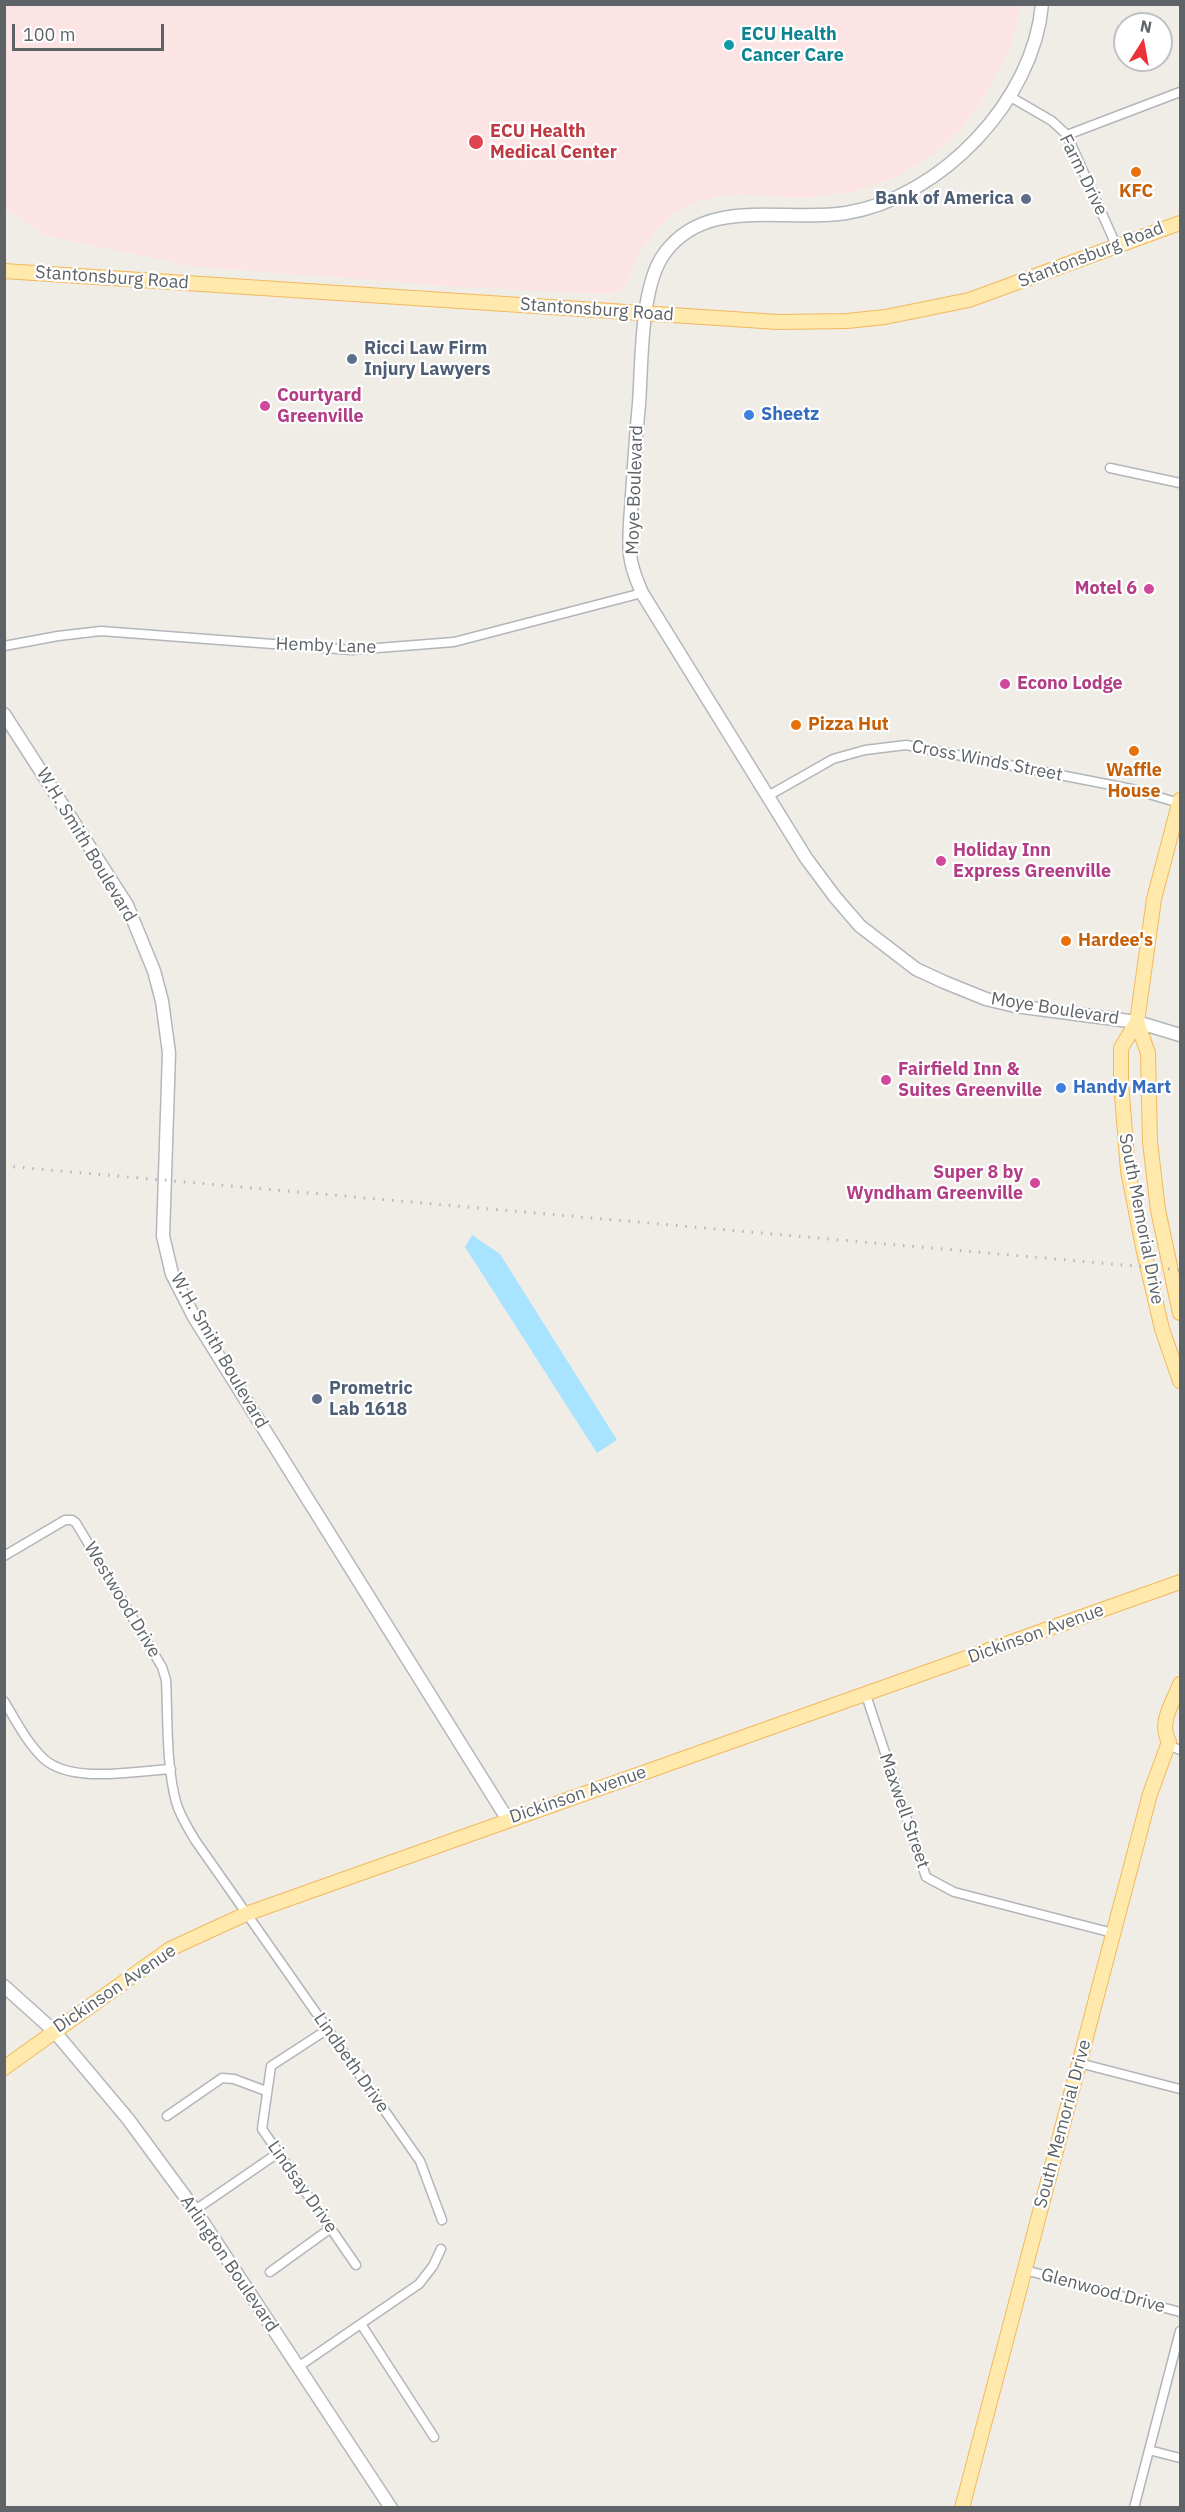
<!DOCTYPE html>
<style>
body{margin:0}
#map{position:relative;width:1185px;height:2512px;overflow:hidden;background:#f0ede7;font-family:"IBM Plex Sans",sans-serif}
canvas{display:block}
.frame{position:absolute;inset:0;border:6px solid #5e6367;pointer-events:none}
.north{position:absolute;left:1113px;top:12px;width:60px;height:60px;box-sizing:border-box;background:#fff;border:2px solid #bfc1c2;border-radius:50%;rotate:11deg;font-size:16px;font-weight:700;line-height:24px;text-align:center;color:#5e6367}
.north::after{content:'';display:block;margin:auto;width:21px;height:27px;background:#ec3137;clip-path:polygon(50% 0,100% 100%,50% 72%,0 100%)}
.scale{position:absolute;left:12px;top:24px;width:152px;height:27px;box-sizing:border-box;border:3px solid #5e6367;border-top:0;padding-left:8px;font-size:18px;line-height:21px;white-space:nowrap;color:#5e6367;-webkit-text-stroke:4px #fff;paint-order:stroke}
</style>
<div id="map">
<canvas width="1185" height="2512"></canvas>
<div class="frame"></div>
<div class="north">N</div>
<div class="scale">100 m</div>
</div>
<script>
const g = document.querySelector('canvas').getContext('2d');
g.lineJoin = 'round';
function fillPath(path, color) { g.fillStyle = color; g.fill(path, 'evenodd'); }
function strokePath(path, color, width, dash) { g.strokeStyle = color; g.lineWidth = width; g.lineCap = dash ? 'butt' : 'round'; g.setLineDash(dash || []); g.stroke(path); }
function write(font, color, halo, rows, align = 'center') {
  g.font = font + ' "IBM Plex Sans",sans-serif'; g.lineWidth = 4.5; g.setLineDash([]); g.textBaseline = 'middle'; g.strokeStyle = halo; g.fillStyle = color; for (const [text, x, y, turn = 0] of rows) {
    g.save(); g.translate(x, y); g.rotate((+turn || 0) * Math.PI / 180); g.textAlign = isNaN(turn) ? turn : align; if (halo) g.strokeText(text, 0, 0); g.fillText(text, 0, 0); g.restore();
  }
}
fillPath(new Path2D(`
 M4,5L5,4L1021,5L1010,49L979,105L960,130L934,154L896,177L853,192L801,198L740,194L720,196L699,201L674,213L653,234L638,254L627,284L617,293L609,294L459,287L191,266L46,236L5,209Z`), '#fce4e4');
fillPath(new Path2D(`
 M472,1235L500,1254L617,1440L597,1453L465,1247Z`), '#a8e3ff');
const street = new Path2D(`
 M1009,96L1052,121L1067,135L1116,245
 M1067,135L1180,92
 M1110,468L1180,483
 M4,646L58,636L101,631L352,650L454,642L642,593
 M768,796L833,759L865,750L906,745L1132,789L1179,803
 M4,1556L65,1520H72L76,1523L162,1667L166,1680C168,1720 166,1764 176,1802C180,1816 188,1828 195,1840L420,2161L442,2220
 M866,1695L926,1877L954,1892L1113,1933
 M4,1701C16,1721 27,1743 44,1759C72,1784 136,1771 171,1769
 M1168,1745L1180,1750
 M328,2029L271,2066L262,2129L356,2265
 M1079,2063L1180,2089
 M167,2116L222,2078L234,2079L266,2091
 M195,2210L278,2153
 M1025,2270L1180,2312
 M270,2272L331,2228
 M361,2324L434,2437
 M298,2367L419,2284L433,2266L441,2249
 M1149,2450L1180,2458
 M1134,2508L1180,2331`);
const secondary = new Path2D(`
 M1042,4C1034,100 941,198 846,213C785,223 706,195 664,254C640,287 642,364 639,404C636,435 634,465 632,495C631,514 628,535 630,554C631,568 637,581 642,593L806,858L835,897L860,926L916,969L944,982L986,999L1015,1006L1137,1022L1180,1035
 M4,714L127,905L154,971L162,1001L169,1053L163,1236L172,1274L194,1317L508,1820
 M4,1986L54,2031L128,2119L195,2210L391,2508`);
const primary = new Path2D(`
 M4,271L778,322L847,321L885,317L969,300L1180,223
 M1180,800L1154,899L1137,1022L1121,1048V1082L1128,1171L1144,1252L1162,1329L1180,1381
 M1137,1022L1148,1053L1150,1142L1158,1210L1180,1313
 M1169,1742C1158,1723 1173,1703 1180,1684
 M4,2068L170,1949L246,1914L1180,1582
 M962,2508L1150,1794L1169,1742`);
strokePath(street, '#b2b5b9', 11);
strokePath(secondary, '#b3b7bb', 15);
strokePath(primary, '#f3b85d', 16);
strokePath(street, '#fff', 8);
strokePath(secondary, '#fff', 12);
strokePath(primary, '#ffe9ad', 14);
strokePath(new Path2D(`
 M4,1166L1180,1270`), '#b5b6b7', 3, [1.5, 8]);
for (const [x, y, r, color] of [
 [729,45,6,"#0f9aa8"],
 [476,142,8,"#e0444e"],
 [1136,172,6,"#e8710a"],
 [1026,199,6,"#5c6f8a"],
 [352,359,6,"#5c6f8a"],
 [265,406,6,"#d1479c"],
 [749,415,6,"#3f7fe0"],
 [1149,589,6,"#d1479c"],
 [1005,684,6,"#d1479c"],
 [796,725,6,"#e8710a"],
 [1134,751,6,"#e8710a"],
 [941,861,6,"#d1479c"],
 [1066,941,6,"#e8710a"],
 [886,1080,6,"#d1479c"],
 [1061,1088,6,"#3f7fe0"],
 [1035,1183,6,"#d1479c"],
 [317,1399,6,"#5c6f8a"]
]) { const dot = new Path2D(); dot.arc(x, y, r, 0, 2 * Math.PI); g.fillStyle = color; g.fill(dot); strokePath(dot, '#fff', 2); }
write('bold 18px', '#0d838f', '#fff', [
 ["ECU Health",741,35],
 ["Cancer Care",741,56]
], 'left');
write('bold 18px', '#be3a42', '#fff', [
 ["ECU Health",490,132],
 ["Medical Center",490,153]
], 'left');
write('18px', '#5e6367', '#fff', [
 ["Farm Drive",1083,175,64],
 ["Stantonsburg Road",1091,255,-21],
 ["Stantonsburg Road",112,278,4],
 ["Stantonsburg Road",597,310,4],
 ["Moye Boulevard",635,490,-88],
 ["Hemby Lane",326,646,2],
 ["Cross Winds Street",987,761,11],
 ["W.H. Smith Boulevard",86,845,59],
 ["Moye Boulevard",1055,1009,9],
 ["South Memorial Drive",1141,1219,79],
 ["W.H. Smith Boulevard",219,1351,60],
 ["Westwood Drive",122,1600,59],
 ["Dickinson Avenue",1036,1634,-20],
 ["Dickinson Avenue",578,1795,-19],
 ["Maxwell Street",904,1811,71],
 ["Dickinson Avenue",115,1989,-34],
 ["Lindbeth Drive",351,2063,55],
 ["South Memorial Drive",1063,2124,-75],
 ["Lindsay Drive",302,2187,55],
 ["Arlington Boulevard",229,2264,56],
 ["Glenwood Drive",1103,2291,15]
]);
write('bold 18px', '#c56008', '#fff', [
 ["KFC",1136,192],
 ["Pizza Hut",808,725,"left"],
 ["Waffle",1134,771],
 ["House",1134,792],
 ["Hardee's",1078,941,"left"]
]);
write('bold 18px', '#4e5e75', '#fff', [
 ["Bank of America",1014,199,"right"],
 ["Ricci Law Firm",364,349],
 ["Injury Lawyers",364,370],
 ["Prometric",329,1389],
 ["Lab 1618",329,1410]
], 'left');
write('bold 18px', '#b23c85', '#fff', [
 ["Courtyard",277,396],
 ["Greenville",277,417],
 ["Motel 6",1137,589,"right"],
 ["Econo Lodge",1017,684],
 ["Holiday Inn",953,851],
 ["Express Greenville",953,872],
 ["Fairfield Inn &",898,1070],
 ["Suites Greenville",898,1091],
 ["Super 8 by",1023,1173,"right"],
 ["Wyndham Greenville",1023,1194,"right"]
], 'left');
write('bold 18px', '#366cbe', '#fff', [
 ["Sheetz",761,415],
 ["Handy Mart",1073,1088]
], 'left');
</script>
